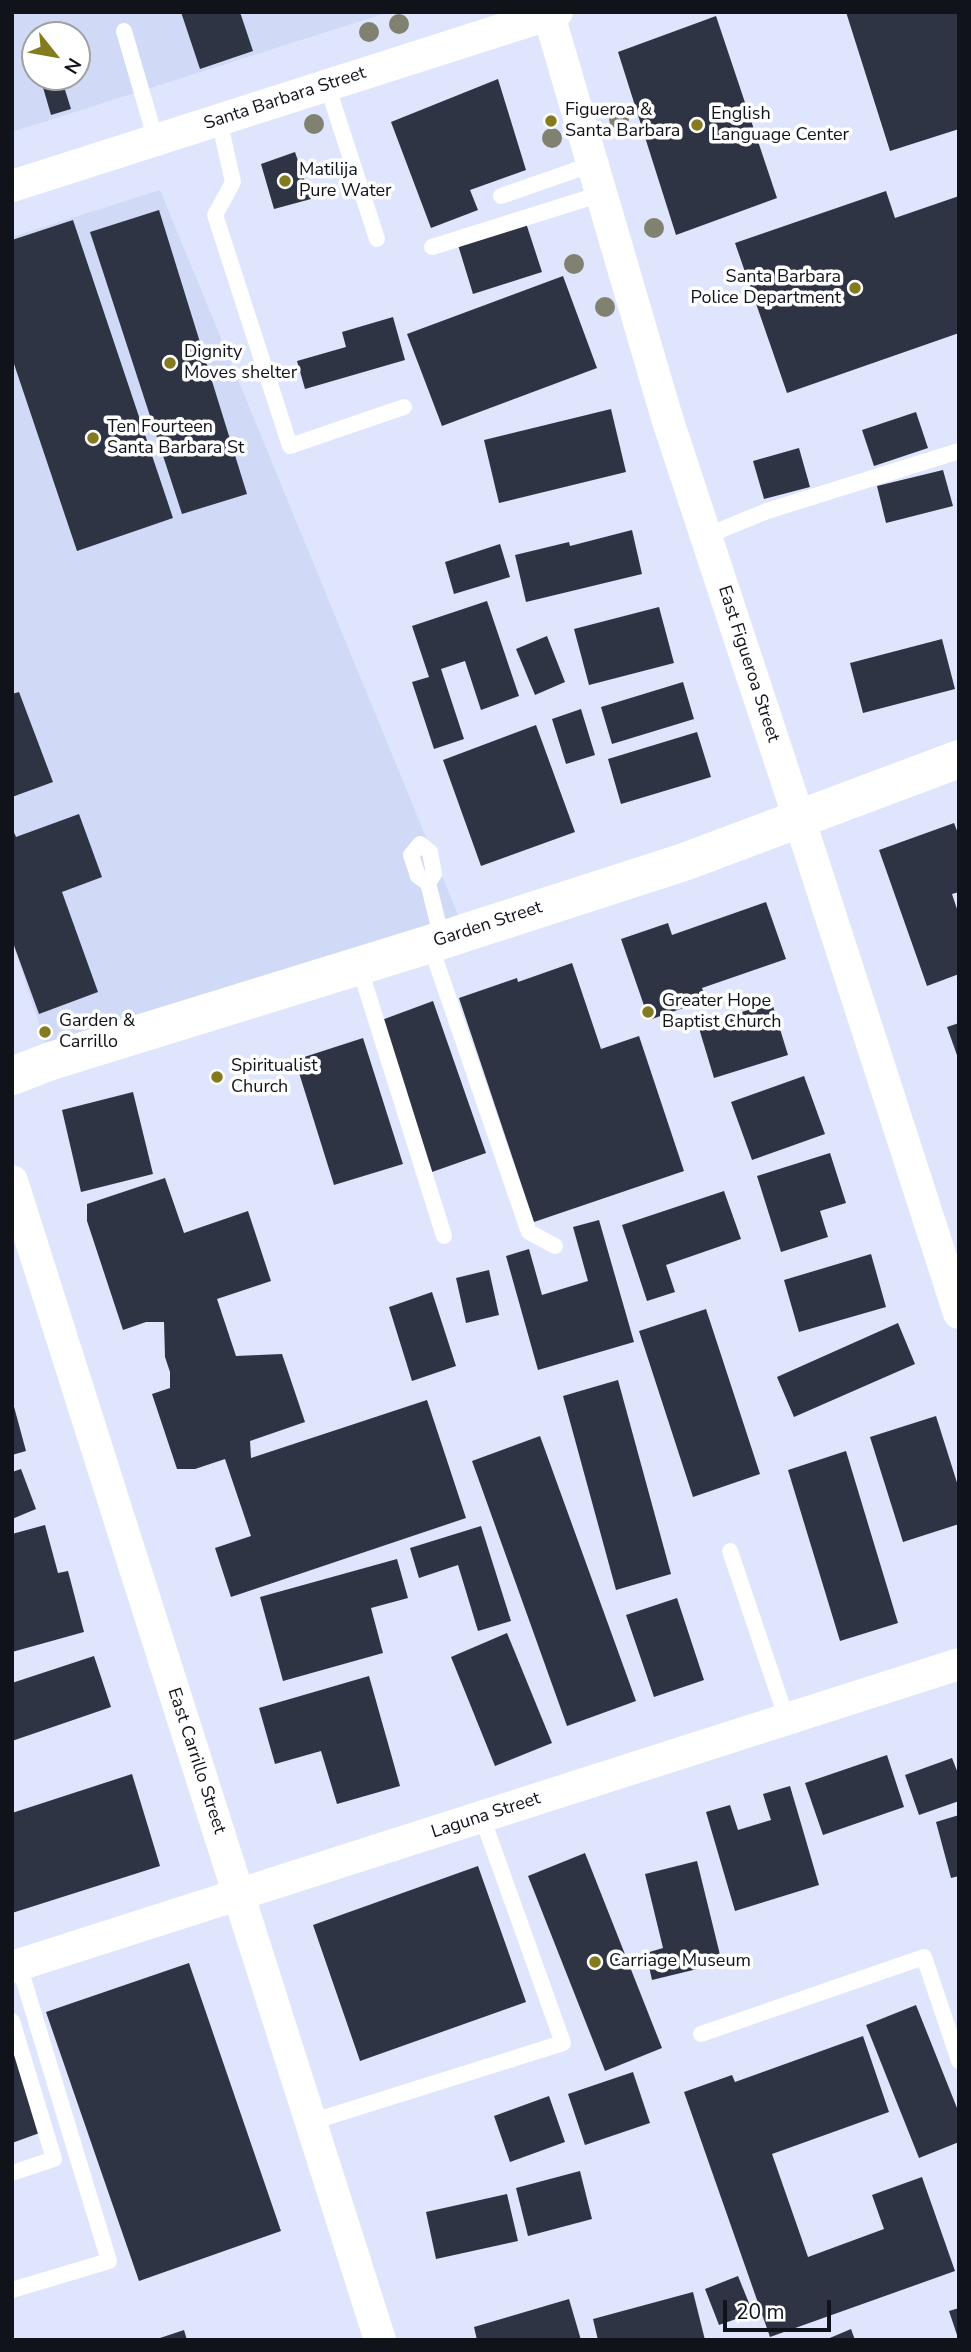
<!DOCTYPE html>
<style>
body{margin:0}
#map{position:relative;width:971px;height:2352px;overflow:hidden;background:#dee5fc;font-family:"Nunito Sans",sans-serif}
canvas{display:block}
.frame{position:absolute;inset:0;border:14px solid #10131a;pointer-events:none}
.north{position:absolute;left:21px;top:21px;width:70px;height:70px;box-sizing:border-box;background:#fff;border:2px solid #9fa1a3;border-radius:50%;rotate:121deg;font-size:19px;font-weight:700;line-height:28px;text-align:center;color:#10131a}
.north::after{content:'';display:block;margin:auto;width:24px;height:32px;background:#847a20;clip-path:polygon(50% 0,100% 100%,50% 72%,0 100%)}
.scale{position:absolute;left:723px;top:2300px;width:108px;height:32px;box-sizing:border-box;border:4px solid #10131a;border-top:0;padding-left:9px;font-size:21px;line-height:24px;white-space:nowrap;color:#10131a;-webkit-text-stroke:5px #fff;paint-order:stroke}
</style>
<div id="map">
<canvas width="971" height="2352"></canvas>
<div class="frame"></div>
<div class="north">N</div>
<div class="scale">20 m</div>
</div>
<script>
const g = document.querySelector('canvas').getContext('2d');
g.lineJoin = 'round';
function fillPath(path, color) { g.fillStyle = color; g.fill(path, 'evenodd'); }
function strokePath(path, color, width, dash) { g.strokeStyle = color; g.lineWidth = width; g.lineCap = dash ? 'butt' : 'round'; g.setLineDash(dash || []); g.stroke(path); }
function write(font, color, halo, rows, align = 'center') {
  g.font = font + ' "Nunito Sans",sans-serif'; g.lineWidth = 7; g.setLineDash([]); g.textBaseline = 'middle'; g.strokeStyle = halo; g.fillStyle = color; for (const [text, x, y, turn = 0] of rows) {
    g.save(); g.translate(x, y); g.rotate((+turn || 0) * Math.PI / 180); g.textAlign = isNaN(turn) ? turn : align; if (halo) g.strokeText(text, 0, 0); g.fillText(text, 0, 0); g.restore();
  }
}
fillPath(new Path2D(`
 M12,12H389L12,132ZM35,35H77V77H35Z
 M160,190L465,932L51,1061L12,940V237Z`), '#d0d9f6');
fillPath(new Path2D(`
 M181,12H240L253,51L200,69Z
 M846,12H959V129L890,151Z
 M716,16L777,198L676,235L618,52Z
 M40,77H61L71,109L51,115Z
 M498,79L526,170L470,190L478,210L431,228L391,122Z
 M295,152L311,199L274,209L261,164Z
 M886,191L895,218L959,196V333L787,393L735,243Z
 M159,210L247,494L182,514L90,232Z
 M73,220L173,518L77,551L12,358V240Z
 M526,223L542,272L473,294L458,245Z
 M563,276L597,368L442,426L407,334Z
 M393,317L405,360L305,389L297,361L346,347L342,332Z
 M611,409L626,472L499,503L484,440Z
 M916,412L928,448L874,466L862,430Z
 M799,448L810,487L764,499L753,461Z
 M943,470L953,506L886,523L877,486Z
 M632,530L642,574L526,602L515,555L569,542L570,546Z
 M500,544L510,577L454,594L445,562Z
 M487,601L519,696L481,710L465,661L441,669L464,739L434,749L412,682L429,677L412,626Z
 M659,607L674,663L589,685L574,629Z
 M547,636L565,682L535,695L516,649Z
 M942,639L955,689L863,713L850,663Z
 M683,682L694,719L612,744L601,707Z
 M19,692L53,782L12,797V694Z
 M581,709L595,755L566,764L552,719Z
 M536,725L575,832L481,866L443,760Z
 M697,732L711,777L621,804L608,759Z
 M79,814L102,877L62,892L98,992L39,1014L12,940V828L16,837Z
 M954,823L959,836V892L952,894L959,915V974L927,986L879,850Z
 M766,902L786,959L702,988L706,1000L649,1020L621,939L668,923L672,935Z
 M572,963L601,1049L639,1036L684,1171L534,1222L459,998L517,978L518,982Z
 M433,1001L486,1153L432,1172L379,1021Z
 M772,1003L788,1055L714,1078L698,1025Z
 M959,1023V1058H958L947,1027Z
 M363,1038L403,1164L334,1185L295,1060Z
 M804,1076L825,1134L752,1160L731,1102Z
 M133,1092L153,1174L81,1192L62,1110Z
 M830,1153L846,1203L820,1211L828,1237L781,1252L757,1176Z
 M165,1178L184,1233L248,1211L271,1281L217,1299L236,1356L282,1354L305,1422L250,1441L251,1458L427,1400L466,1518L231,1597L215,1548L251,1536L225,1459L195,1469H177L152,1394L170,1388V1372L165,1357L164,1322H146L123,1330L87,1221V1204Z
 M724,1191L741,1239L666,1265L675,1292L647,1301L622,1225Z
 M599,1220L634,1342L538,1370L506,1256L529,1249L542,1295L588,1281L573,1227Z
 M871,1254L886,1307L799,1332L784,1280Z
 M489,1270L499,1315L466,1323L456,1278Z
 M432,1292L456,1366L412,1381L389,1307Z
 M706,1309L760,1474L693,1497L639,1331Z
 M898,1323L915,1364L794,1417L777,1377Z
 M618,1380L671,1574L616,1590L563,1396Z
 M13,1403L26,1451L12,1455V1404Z
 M936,1416L959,1489V1524L903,1542L870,1437Z
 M540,1436L636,1701L567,1726L472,1461Z
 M846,1451L898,1623L840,1641L788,1470Z
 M21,1469L36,1509L12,1519V1472Z
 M45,1525L58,1573L68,1571L84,1632L12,1652V1534Z
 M481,1526L511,1621L478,1631L458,1565L419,1578L410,1548Z
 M397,1559L408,1598L371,1608L383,1653L283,1681L260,1597Z
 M677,1598L704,1680L654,1697L626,1615Z
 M507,1633L552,1743L495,1766L451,1657Z
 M94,1656L111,1707L12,1741V1683Z
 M369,1676L400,1786L337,1804L321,1751L275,1764L259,1708Z
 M887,1755L904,1807L823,1835L805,1783Z
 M952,1758L959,1776V1801L919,1815L905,1775Z
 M132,1774L160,1866L12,1913V1813Z
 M790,1786L819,1885L735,1911L706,1812L730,1805L738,1830L771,1820L763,1794Z
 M959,1815V1876L951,1878L936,1822Z
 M585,1853L662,2048L605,2071L528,1876Z
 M697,1861L722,1963L652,1980L646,1953L663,1948L645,1874Z
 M478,1866L526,2002L360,2061L313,1925Z
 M189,1963L281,2231L139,2281L46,2012Z
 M916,2005L959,2113V2142L919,2158L866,2025Z
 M863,2036L889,2112L772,2154L808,2257L884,2229L872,2195L922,2177L955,2271L770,2337L684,2092L732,2075L735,2082Z
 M12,2040L45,2131L12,2143Z
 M633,2072L650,2123L585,2145L568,2094Z
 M549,2096L565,2142L510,2162L494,2116Z
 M580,2171L592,2219L528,2236L516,2188Z
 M507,2194L518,2241L436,2259L426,2212Z
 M738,2276L753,2313L719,2325L705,2289Z
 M693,2292L705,2340H598L593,2319Z
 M569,2299L581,2340H477L474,2327Z
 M959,2308V2338H958L949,2311Z
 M851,2329L855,2340H825Z
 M184,2330L187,2340H158L157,2339Z`), '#2f3445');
strokePath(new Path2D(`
 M124,31L156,141
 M327,85L377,239
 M219,120L233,182L215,215L290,446L404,407
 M501,196L593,164
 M432,247L601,194
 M706,536L767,511L959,451
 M420,844L430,852L434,874L428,883L418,876L411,855Z
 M428,883L442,939
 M430,944L526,1224L529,1232L555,1246
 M359,966L444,1236
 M730,1551L787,1720
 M12,2021L54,2159L12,2173
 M701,2034L924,1957L959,2061
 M311,2122L563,2043L482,1817
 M12,2290L109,2261L19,1965`), '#fff', 16);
strokePath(new Path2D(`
 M548,12L667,418L810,852L959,1313
 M12,186L557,12
 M12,1181L380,2340
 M12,1967L959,1664`), '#fff', 32);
strokePath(new Path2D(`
 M12,1076L51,1061L430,944L684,862L959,759`), '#fff', 38);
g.fillStyle = '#808171';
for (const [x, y] of [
 [399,24],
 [369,32],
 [619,119],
 [314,124],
 [552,138],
 [654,228],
 [574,264],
 [605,307]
]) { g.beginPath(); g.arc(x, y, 10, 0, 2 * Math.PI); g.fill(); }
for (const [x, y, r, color] of [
 [551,121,7,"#847a20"],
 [697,125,7,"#847a20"],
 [285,181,7,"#847a20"],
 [855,288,7,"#847a20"],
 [170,363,7,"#847a20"],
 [93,438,7,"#847a20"],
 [648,1012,7,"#847a20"],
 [45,1032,7,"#847a20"],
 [217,1077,7,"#847a20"],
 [595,1962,7,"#847a20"]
]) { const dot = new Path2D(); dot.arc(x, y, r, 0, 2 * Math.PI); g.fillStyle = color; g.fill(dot); strokePath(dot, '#fff', 2.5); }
write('18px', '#10131a', '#fff', [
 ["Santa Barbara Street",285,99,-18],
 ["East Figueroa Street",748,664,72],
 ["Garden Street",488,925,-18],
 ["East Carrillo Street",196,1761,72],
 ["Laguna Street",486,1816,-18]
]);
write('18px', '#10131a', '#fff', [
 ["Figueroa &",565,111],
 ["Santa Barbara",565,132],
 ["English",711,115],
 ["Language Center",711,136],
 ["Matilija",299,171],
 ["Pure Water",299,192],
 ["Santa Barbara",841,278,"right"],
 ["Police Department",841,299,"right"],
 ["Dignity",184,353],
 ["Moves shelter",184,374],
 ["Ten Fourteen",107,428],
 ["Santa Barbara St",107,449],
 ["Greater Hope",662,1002],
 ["Baptist Church",662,1023],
 ["Garden &",59,1022],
 ["Carrillo",59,1043],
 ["Spiritualist",231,1067],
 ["Church",231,1088],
 ["Carriage Museum",609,1962]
], 'left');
</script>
